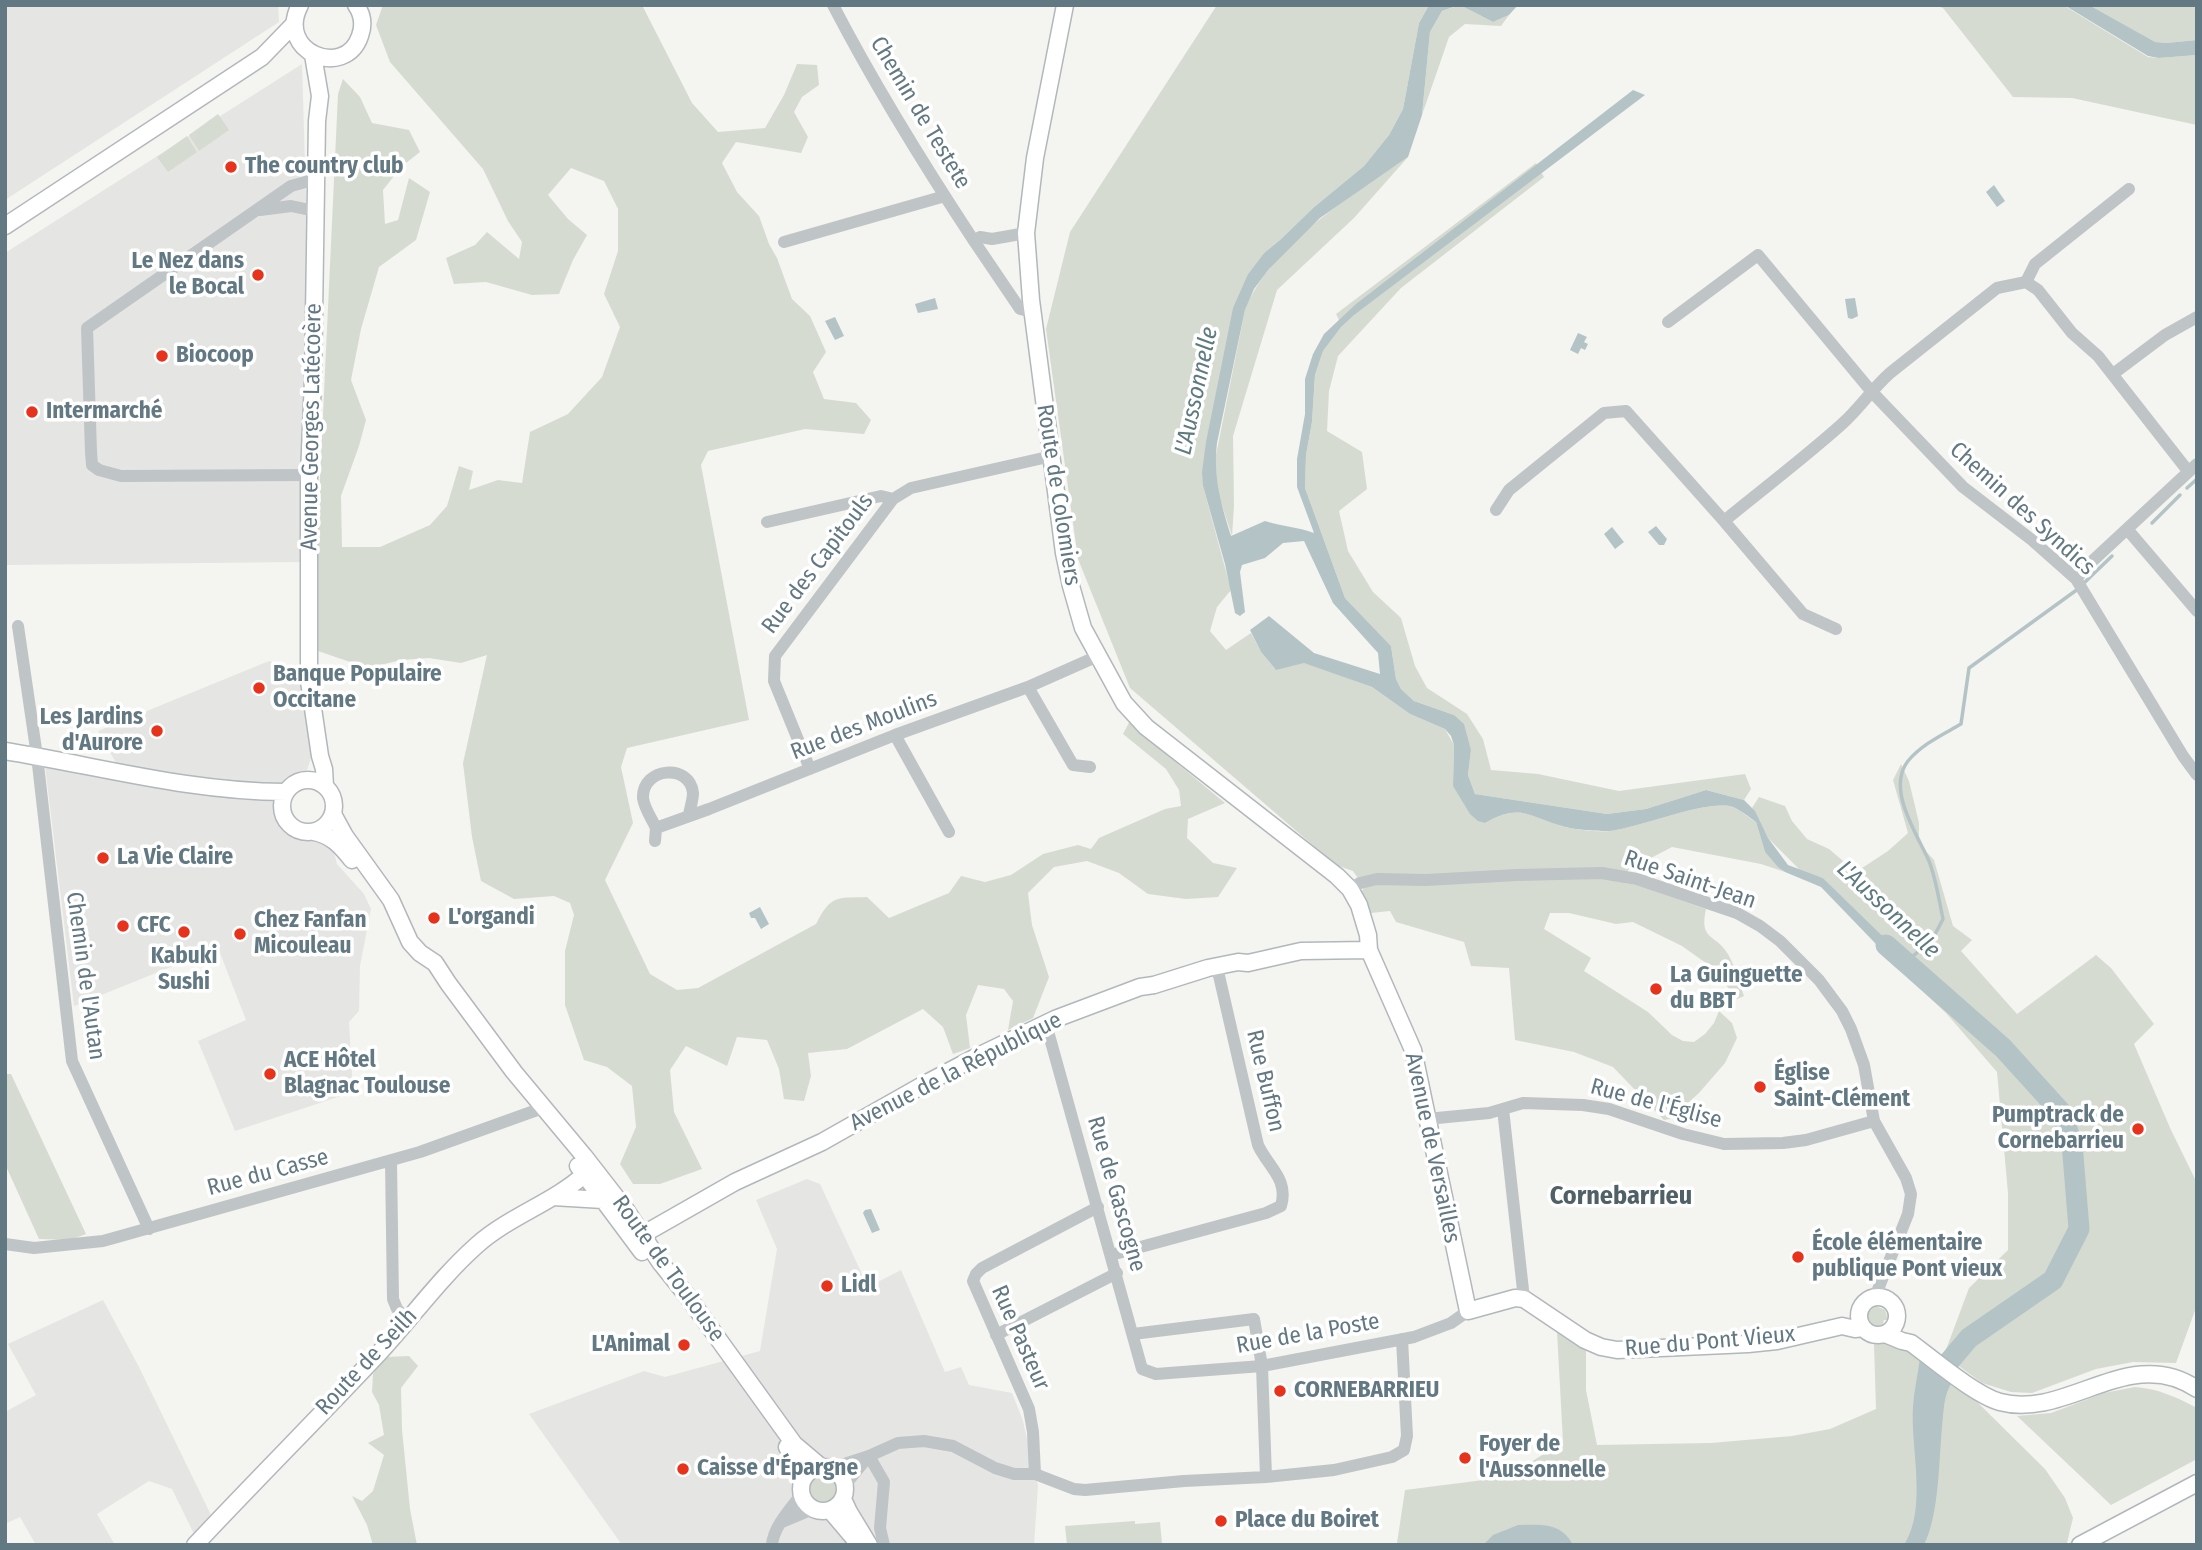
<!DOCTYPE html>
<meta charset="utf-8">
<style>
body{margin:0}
#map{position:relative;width:2202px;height:1550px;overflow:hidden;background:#f4f4f0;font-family:"Fira Sans Condensed",sans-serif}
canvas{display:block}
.frame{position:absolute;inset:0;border:7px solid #627882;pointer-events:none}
</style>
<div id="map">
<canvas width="2202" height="1550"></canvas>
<div class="frame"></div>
</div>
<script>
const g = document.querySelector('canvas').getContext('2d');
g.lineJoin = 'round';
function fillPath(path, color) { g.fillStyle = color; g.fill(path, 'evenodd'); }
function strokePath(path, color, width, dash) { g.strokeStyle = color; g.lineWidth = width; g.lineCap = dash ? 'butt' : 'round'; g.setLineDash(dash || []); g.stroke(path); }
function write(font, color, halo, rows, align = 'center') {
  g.font = font + ' "Fira Sans Condensed",sans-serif'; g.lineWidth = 7; g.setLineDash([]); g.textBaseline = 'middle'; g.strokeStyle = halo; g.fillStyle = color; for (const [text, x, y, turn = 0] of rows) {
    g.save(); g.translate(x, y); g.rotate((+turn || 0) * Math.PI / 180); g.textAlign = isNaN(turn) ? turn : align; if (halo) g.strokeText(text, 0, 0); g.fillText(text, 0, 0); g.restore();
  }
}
fillPath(new Path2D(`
 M5,5H278L279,22L5,200Z
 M302,64L307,231L302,562L5,565V253Z
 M269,661L303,673L312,755L307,770L286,782L276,799L278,820L294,835L315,839L333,849L337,864L364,894L371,909L360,966L359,1011L349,1022L353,1092L235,1131L198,1041L246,1020L218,948L74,1006L45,766L124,777L98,731Z
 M807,1179L820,1184L868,1287L901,1270L945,1372L961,1367L969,1385L1012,1393L1023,1421L1038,1486L1034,1545H622L529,1414L644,1371L665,1377L760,1351L777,1249L756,1200Z
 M103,1300L139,1367L211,1515L194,1534L172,1489L149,1481L97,1514L115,1545H36L20,1517L5,1524V1412L36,1395L8,1344Z`), '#e5e5e4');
fillPath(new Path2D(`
 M383,5H642L692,103L718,132L765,128L784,95L797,64L817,65L819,85L802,97L794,112L808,137L801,153L736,142L722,163L737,192L759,216L769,244L777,258L792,299L810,316L826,352L813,372L824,399L856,403L871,420L864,434L805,429L708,451L701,465L749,720L627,748L621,767L633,823L605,880L650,974L677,990L698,988L816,924C831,895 836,898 867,897L889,918L949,893L961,876L985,882L1011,875L1043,854L1078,845L1091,849L1099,838L1165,809L1181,806L1179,790L1166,769L1123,734L1131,719L1138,731L1225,803L1188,819L1187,838L1213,863L1237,868L1218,897L1186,899L1148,894L1119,873L1087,861L1054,867L1028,893L1032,925L1049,977L1033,1018L1008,1030L1013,1001L1004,989L978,985L966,1015L970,1048L953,1054L943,1027L923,1009L847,1049L808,1053L811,1076L804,1101L784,1099L779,1069L767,1040L737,1037L727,1066L686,1046L670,1070L674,1112L702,1169L660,1184H633L620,1164L636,1127L632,1086L607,1067L584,1060L565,1005V951L574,915L570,903L554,896L514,899L481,881L472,837L463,763L487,655L461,663L429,658L401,660L368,668L312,649L338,94L343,79L360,97L372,123L409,130L420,152L402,166L383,190L385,224L398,220L409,178L430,192L416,240L379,267L361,329L351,380L366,420L359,446L341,496L342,547H380L430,525L447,506L459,466L473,471L469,490L498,480L522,483L530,432L568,414L602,377L620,327L604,294L618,251V209L604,181L571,168L548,195L568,219L587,235L573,260L559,294L532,295L486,282L454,284L446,258L475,245L487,232L519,259L522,242L508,221L483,169L390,62L376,25Z
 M1217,5H1429L1419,23L1403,109L1389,135L1364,166L1313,208L1280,240L1264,253L1248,274L1203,486L1231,590L1217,607L1210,631L1226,650L1251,633L1261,652L1275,669L1304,662L1372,687L1410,714L1445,729L1454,745L1453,786L1485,823C1521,803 1528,816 1562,826C1573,830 1599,832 1610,831C1640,828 1707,799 1733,807C1740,810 1749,818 1756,822L1765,852L1785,872L1761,864L1672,847L1628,870L1625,883L1637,885L1706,909C1699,941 1715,933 1728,954C1735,966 1739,983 1744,996L1737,999L1713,968L1682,946L1633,922L1616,924L1569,913H1550L1544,929L1591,958L1584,971L1648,1012L1672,1035L1683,1041L1694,1042L1705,1034L1714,1023L1719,1011L1732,1023L1737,1038L1725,1063L1699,1093L1670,1119L1664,1120L1613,1067L1574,1052L1515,1040L1509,968L1471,966L1464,942L1396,922L1390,911L1371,913L1361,893L1364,887L1353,871L1336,865L1322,853L1130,688L1078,559L1046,329L1070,232Z
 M1460,5L1493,22L1509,15L1501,26L1465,24L1449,37L1422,115L1430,32L1442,11Z
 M1935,5H2063L2148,57L2159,58L2197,55V125L2072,98L2013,97L1943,8Z
 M2089,5H2197V40L2166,43L2154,42Z
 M218,114L229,130L199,151L189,135Z
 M187,136L197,152L168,172L157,157Z
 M1408,157L1354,218L1277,290L1233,436L1234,506L1232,536L1218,493L1214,465L1245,310C1273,241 1350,198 1408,157Z
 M1536,163L1544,177L1401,288L1338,356L1329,391L1327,431L1362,452L1367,489L1339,511L1348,551L1373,592L1401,618L1415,666L1427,688L1467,714L1483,739L1491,770L1538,774L1619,791L1745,774L1751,789L1744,800L1706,790L1646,809L1607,814L1475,794L1468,775L1471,750L1454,715L1414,701L1401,689L1396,679L1391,646L1345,598L1305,488L1306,455L1312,422L1315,375L1323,351L1342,326L1336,314Z
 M1901,764L1909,781L1919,823V844L1934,860L1953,926L1972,940L1961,951L2017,1014L2096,955L2111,968L2154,1024L2134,1044L2171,1130L2197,1183V1305L2176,1363L2133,1362L2096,1369L2032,1393L2011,1392L1982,1383L1944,1355L1969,1288L2008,1250V1193L1997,1072L1946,1013L1907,977L1901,970L1908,962L1823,878L1800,870L1768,838L1752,808L1759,797L1785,806L1792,821L1807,839L1829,849L1856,872L1888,851L1908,833L1893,780Z
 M5,1074H11L86,1234L70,1240L39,1239L5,1164Z
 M1876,1306L1885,1310L1888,1320H1884L1882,1326H1872L1867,1317L1868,1312Z
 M1557,1332L1586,1350V1390L1597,1445L1711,1443L1792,1436L1830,1429L1876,1409L1874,1344L1889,1341L1903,1346L1968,1393L2045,1469L2065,1498L2073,1518L2067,1543L2064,1545H1389L1397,1543L1405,1490L1507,1477L1563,1442Z
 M409,1356L418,1366L401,1388L402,1430L410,1509L417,1545H373L367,1525L352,1496L362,1501L373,1491L384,1455L368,1443L384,1435L379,1405L372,1392L373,1374L386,1357Z
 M2135,1387C2159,1389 2176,1397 2197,1408V1459L2111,1505L2017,1416L2051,1413L2104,1393Z
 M809 1489a14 14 0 1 1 28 0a14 14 0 1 1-28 0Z
 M1135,1521V1524L1160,1522L1162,1544L1067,1545L1065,1526Z`), '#d6dbd1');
fillPath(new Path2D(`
 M1429,5H1459L1442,11L1430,32L1422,115L1408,157L1320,218L1269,269L1254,289L1245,310L1217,443C1213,478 1221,503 1231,536L1265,521C1281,526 1298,527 1314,533L1297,487V459L1305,414V379L1313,354L1324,334L1356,304L1633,90L1645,95L1354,315L1342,326L1323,351L1315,375L1312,422L1306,455L1305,488L1345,598L1391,646L1396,679L1401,689L1414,701L1454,715L1464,724L1471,750L1468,775L1475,794L1607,814L1646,809L1706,790L1744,800L1755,811L1768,838L1788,865L1823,878L1909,962L1901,970L1821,887L1785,872L1778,867L1765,852L1756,822C1749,817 1740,810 1733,807C1707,799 1640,828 1610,831C1599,831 1573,830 1562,826C1527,816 1521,803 1485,823L1478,821L1470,814L1453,786L1454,745L1451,736L1445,729L1410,714L1372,687L1304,663L1276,670L1261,652L1250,630L1269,616L1314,653L1380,674L1378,653L1333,603L1304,541L1283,543L1265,558L1242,565L1240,572L1245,612L1240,616L1235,613L1225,564L1203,486L1202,472L1206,442L1233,308L1248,274L1264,253L1280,240L1313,208L1364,166L1389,135L1403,109L1419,23Z
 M1460,5H1518L1509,15L1493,22Z
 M2064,5H2089L2155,42L2166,43L2197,40V55L2159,58L2148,56Z
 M1994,185L2005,201L1997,207L1986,192Z
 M935,298L938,309L918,313L915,304Z
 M1855,298L1858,316L1852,319L1848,318L1845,299Z
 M835,317L844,336L835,340L825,321Z
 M1578,333L1587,337L1584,342L1588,344L1585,350L1581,348L1578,354L1570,350Z
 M1656,526L1667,539L1664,545H1659L1648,532Z
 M1612,527L1624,542L1615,549L1604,534Z
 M760,907L769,924L761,929L755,918H751L749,913Z
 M871,1209L880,1230L872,1233L863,1213L865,1210Z
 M1920,1358L1953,1381C1943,1395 1944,1410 1942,1427C1939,1461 1939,1515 1924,1545H1904C1928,1507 1910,1448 1913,1406C1914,1390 1918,1374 1920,1358Z
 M1518,1525C1541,1525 1561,1522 1573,1545H1483L1493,1535Z`), '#b4c4c6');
strokePath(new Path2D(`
 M2187,488L2197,479
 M2152,523L2180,495
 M2084,583L2112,556
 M1906,962L1932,940L1943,919C1939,900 1936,879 1929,861C1917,834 1886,789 1908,761C1922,744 1944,734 1961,724L1969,668L2078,589`), '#b4c4c6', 3.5);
strokePath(new Path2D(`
 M1886,945L2003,1048L2061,1112L2072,1143L2079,1229L2053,1280L1969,1338L1931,1383`), '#b4c4c6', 21);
const secondary = new Path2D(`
 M300,5C275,52 345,80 360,36C364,25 363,15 356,5
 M1065,5L1035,158L1026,233L1031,300L1064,553L1071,586L1083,628L1124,703L1146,727L1337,876L1350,889L1359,905L1368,935L1369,950L1413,1050L1468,1311L1515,1298L1524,1299L1585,1340L1601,1347L1617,1350L1748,1344L1777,1341L1842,1326L1855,1329L1863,1328
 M313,55L320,96L317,121L313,380L309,475V681L320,756L324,769L325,786
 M5,226L262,57L294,24
 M5,751C98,766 191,792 285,792
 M282 806a26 26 0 1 1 52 0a26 26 0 1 1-52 0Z
 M333,814L345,836L391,900L410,942L420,953L435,963L448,983L514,1072L584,1156L626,1210L660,1262L688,1297L794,1444L820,1466
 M314,832C331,835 341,846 352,860
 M578,1166L642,1252
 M553,1197L603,1200
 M642,1235L735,1182L822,1142L921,1086L976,1057L1055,1019L1140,987L1154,985L1208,968L1238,962L1248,963L1301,951L1369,950
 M1859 1316a19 19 0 1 1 38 0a19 19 0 1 1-38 0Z
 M1885,1334L1902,1341L1911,1343C1933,1359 1975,1395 2000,1402C2067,1420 2130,1343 2197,1389
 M787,1447L799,1465L804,1476
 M801 1489a22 22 0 1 1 44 0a22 22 0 1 1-44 0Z
 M843,1499L849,1512L869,1545
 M830,1510L858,1543
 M195,1545C256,1480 319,1417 380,1352C413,1316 441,1277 477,1245C510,1216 552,1203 584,1175
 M2080,1545L2197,1483`);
strokePath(secondary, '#b1b8bb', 19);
strokePath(new Path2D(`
 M833,5C875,86 924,165 974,241
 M260,210L291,206L315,211
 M1026,233L992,239L980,237L974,241L1020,309L1033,312
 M784,242L945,196
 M2026,282L2035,264L2129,189
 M1668,322L1758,255L1871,391L1963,487L2032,540L2076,579L2183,756L2197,775
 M2113,374L2165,335L2197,317
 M309,475L121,476L99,470L92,465L91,452L87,328L291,186L316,179
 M1496,510L1509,490L1604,413L1626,411L1724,521
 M767,522L881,496L893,499
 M2127,529L2197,611
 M2076,579L2087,566L2197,464
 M18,626L37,756L72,1061L149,1229
 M1836,629L1803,614L1724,521C1763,489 1804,458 1842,424C1859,409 1872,389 1890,373L1997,288L2026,282L2038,290L2072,333L2098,356L2188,471
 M1028,687L1073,765L1090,767
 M895,735L949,832
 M810,769L774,681L775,656L893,499L911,488L1052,456
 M656,828C652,819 644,808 643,798C642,767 690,763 693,793C693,800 690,808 689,815
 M655,841L656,828L709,809L895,735L1028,687L1098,656
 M1350,889L1360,883L1377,879L1426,880L1517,875L1602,873L1637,879L1737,913L1760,926L1780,941L1819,980L1842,1011L1851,1029L1864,1065L1874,1121L1906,1178L1911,1194L1908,1214L1875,1297
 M1046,1024L1142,1369L1156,1374L1262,1366L1414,1337L1451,1323L1468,1311
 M1503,1109L1524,1299
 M1427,1119L1489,1113L1523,1103L1583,1105L1609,1109L1683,1134L1724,1144L1783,1143L1806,1140L1874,1121
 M391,1161L393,1299L397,1309L408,1320
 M5,1244L34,1248L103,1241L420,1152L537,1110
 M1111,1255L1266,1213L1281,1206C1289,1179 1268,1167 1258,1145L1217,967
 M1133,1334L1254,1319L1262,1366L1266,1477
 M996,1335L1117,1273
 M869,1456L884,1482L880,1528L884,1545
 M832,1468L869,1456L898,1443L924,1441L953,1446L995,1468L1014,1474H1035L1074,1489L1085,1490L1184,1481L1266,1477L1334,1470L1392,1457L1404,1450L1407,1436L1402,1339
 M1035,1474L1033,1432L1029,1409L973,1281L976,1274L982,1268L1098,1207
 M845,1485L867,1458
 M782,1522L813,1509
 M772,1545C773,1528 790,1509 801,1495`), '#bfc4c6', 12);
strokePath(secondary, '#fff', 16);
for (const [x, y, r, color] of [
 [231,167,7,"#e8331c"],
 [258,275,7,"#e8331c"],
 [162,356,7,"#e8331c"],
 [32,412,7,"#e8331c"],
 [259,688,7,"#e8331c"],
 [157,731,7,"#e8331c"],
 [103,858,7,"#e8331c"],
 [434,918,7,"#e8331c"],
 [123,926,7,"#e8331c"],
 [184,932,7,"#e8331c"],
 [240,934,7,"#e8331c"],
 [1656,989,7,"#e8331c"],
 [270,1074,7,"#e8331c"],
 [1760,1087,7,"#e8331c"],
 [2138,1129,7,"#e8331c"],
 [1798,1257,7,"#e8331c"],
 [827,1286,7,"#e8331c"],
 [684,1345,7,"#e8331c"],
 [1280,1391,7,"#e8331c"],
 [1465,1458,7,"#e8331c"],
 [683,1469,7,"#e8331c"],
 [1221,1521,7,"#e8331c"]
]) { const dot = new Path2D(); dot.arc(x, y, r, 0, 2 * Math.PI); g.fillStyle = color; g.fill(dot); strokePath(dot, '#fff', 2.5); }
write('23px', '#627882', '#fff', [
 ["Chemin de Testete",920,113,59],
 ["Avenue Georges Latécoère",312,427,-89],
 ["Route de Colomiers",1058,495,81],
 ["Chemin des Syndics",2022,509,42],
 ["Rue des Capitouls",818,564,-53],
 ["Rue des Moulins",864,726,-21],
 ["Rue Saint-Jean",1690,880,19],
 ["Chemin de l'Autan",85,976,82],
 ["Avenue de la République",956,1072,-27],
 ["Rue Buffon",1265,1081,77],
 ["Rue de l'Église",1656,1104,15],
 ["Avenue de Versailles",1432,1148,78],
 ["Rue du Casse",268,1173,-15],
 ["Rue de Gascogne",1116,1194,74],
 ["Route de Toulouse",668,1269,54],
 ["Rue de la Poste",1308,1334,-10],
 ["Rue Pasteur",1020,1338,66],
 ["Rue du Pont Vieux",1710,1342,-5],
 ["Route de Seilh",367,1362,-47]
]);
write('bold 23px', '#627882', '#fff', [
 ["The country club",245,167],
 ["Le Nez dans",244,262,"right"],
 ["le Bocal",244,288,"right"],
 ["Biocoop",176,356],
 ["Intermarché",46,412],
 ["Banque Populaire",273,675],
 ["Occitane",273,701],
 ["Les Jardins",143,718,"right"],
 ["d'Aurore",143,744,"right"],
 ["La Vie Claire",117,858],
 ["L'organdi",448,918],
 ["Chez Fanfan",254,921],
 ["Micouleau",254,947],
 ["CFC",137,926],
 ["Kabuki",184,957,"center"],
 ["Sushi",184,983,"center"],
 ["La Guinguette",1670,976],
 ["du BBT",1670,1002],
 ["ACE Hôtel",284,1061],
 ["Blagnac Toulouse",284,1087],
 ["Église",1774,1074],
 ["Saint-Clément",1774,1100],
 ["Pumptrack de",2124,1116,"right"],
 ["Cornebarrieu",2124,1142,"right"],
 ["École élémentaire",1812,1244],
 ["publique Pont vieux",1812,1270],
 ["Lidl",841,1286],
 ["L'Animal",670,1345,"right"],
 ["CORNEBARRIEU",1294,1391],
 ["Foyer de",1479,1445],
 ["l'Aussonnelle",1479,1471],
 ["Caisse d'Épargne",697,1469],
 ["Place du Boiret",1235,1521]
], 'left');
write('italic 24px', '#5e7b7f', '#fff', [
 ["L'Aussonnelle",1197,391,-78],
 ["L'Aussonnelle",1888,910,43]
]);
write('bold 26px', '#506067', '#fff', [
 ["Cornebarrieu",1621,1197]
]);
</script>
